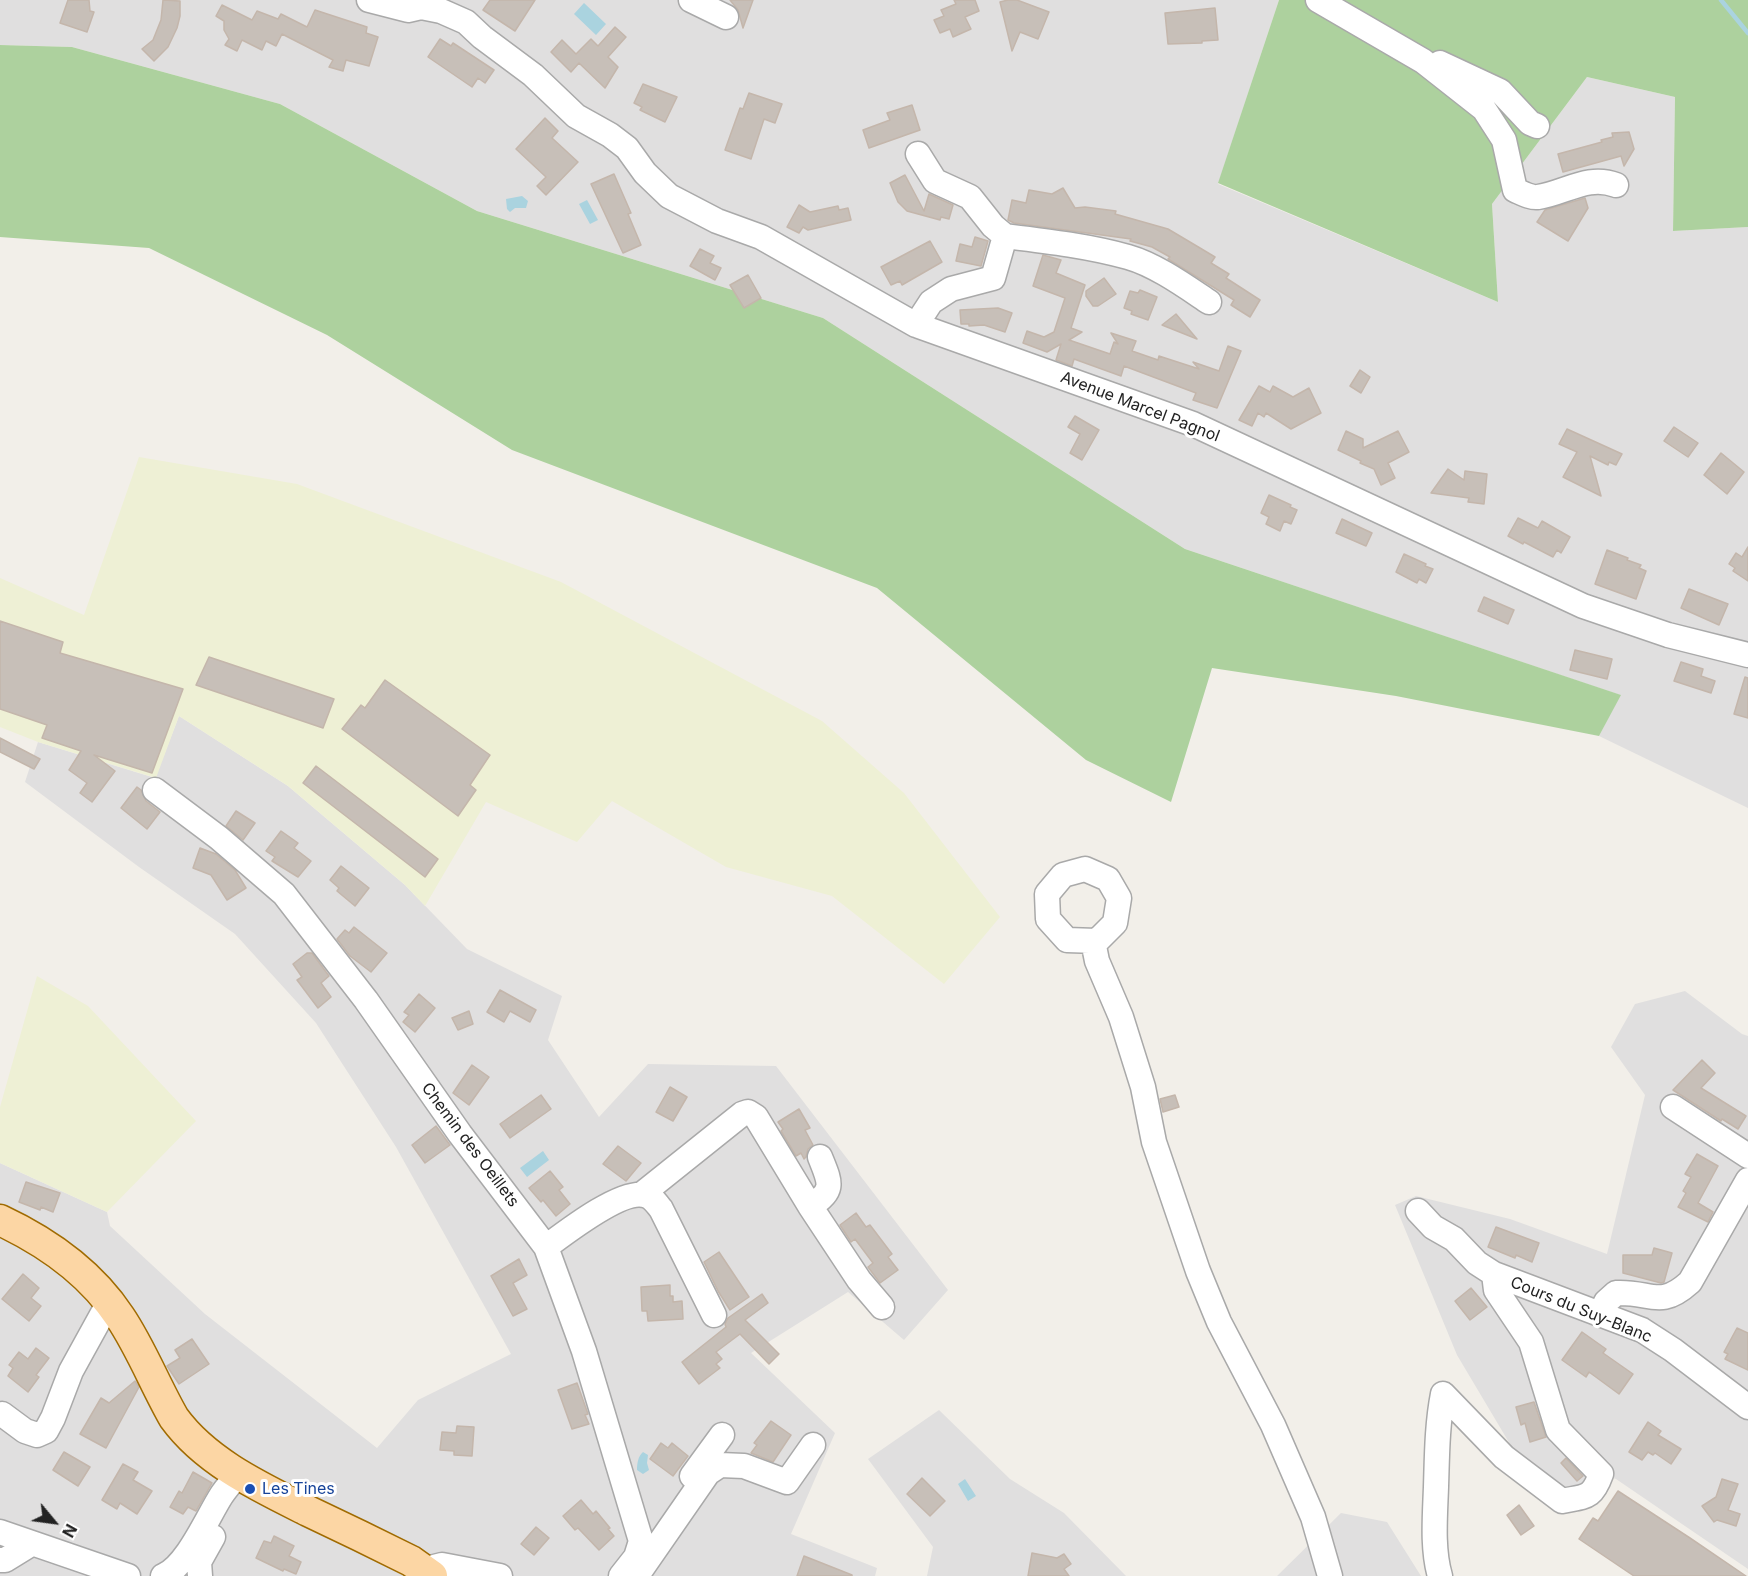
<!DOCTYPE html>
<style>
body{margin:0}
#map{position:relative;width:1748px;height:1576px;overflow:hidden;background:#f2efe9;font-family:Inter,sans-serif}
canvas{display:block}
.north{position:absolute;left:24px;top:1492px;width:60px;height:60px;-webkit-text-stroke:4px #fff;paint-order:stroke;rotate:119deg;font-size:16px;font-weight:700;line-height:24px;text-align:center;color:#222}
.north::after{content:'';display:block;margin:auto;width:21px;height:27px;background:#222;clip-path:polygon(50% 0,100% 100%,50% 72%,0 100%)}
</style>
<div id="map">
<canvas width="1748" height="1576"></canvas>
<div class="north">N</div>
</div>
<script>
const g = document.querySelector('canvas').getContext('2d');
g.lineJoin = 'round';
function fillPath(path, color) { g.fillStyle = color; g.fill(path, 'evenodd'); }
function strokePath(path, color, width, dash) { g.strokeStyle = color; g.lineWidth = width; g.lineCap = dash ? 'butt' : 'round'; g.setLineDash(dash || []); g.stroke(path); }
function write(font, color, halo, rows, align = 'center') {
  g.font = font + ' Inter,sans-serif'; g.lineWidth = 6; g.setLineDash([]); g.textBaseline = 'middle'; g.strokeStyle = halo; g.fillStyle = color; for (const [text, x, y, turn = 0] of rows) {
    g.save(); g.translate(x, y); g.rotate((+turn || 0) * Math.PI / 180); g.textAlign = isNaN(turn) ? turn : align; if (halo) g.strokeText(text, 0, 0); g.fillText(text, 0, 0); g.restore();
  }
}
fillPath(new Path2D(`
 M0,0H1279L1218,184L1498,302L1492,204L1587,77L1675,97L1673,231L1748,227V808L1599,736L1620,695L1185,549L823,318L477,211L280,104L72,47L0,45Z
 M179,716L288,786L405,885L467,949L562,996L548,1040L599,1117L648,1064L776,1066L948,1290L904,1340L848,1292L751,1353L835,1433L791,1534L877,1568L875,1576H0V1163L107,1212L110,1226L205,1314L377,1448L418,1400L511,1354L396,1147L316,1023L235,934L139,867L25,782L38,742L155,778Z
 M1685,991L1742,1034L1748,1036V1569L1616,1479L1601,1474L1567,1500L1523,1466L1457,1355L1395,1205L1416,1196L1510,1219L1607,1254L1645,1095L1611,1047L1635,1004Z
 M939,1410L1010,1479L1064,1513L1126,1576H927L933,1547L868,1459Z
 M1341,1513L1387,1522L1421,1576H1277Z`), '#e0dfdf');
fillPath(new Path2D(`
 M139,457L297,484L561,582L822,721L904,793L1000,917L944,984L832,896L726,867L612,801L577,842L486,802L425,906L405,885L288,786L179,716L156,778L38,742L0,727V578L84,615Z
 M37,976L88,1006L196,1121L107,1212L0,1163V1107Z`), '#eef0d5');
fillPath(new Path2D(`
 M1279,0H1748V227L1673,231L1675,97L1587,77L1492,204L1498,302L1218,183Z
 M0,45L72,47L280,104L477,211L823,318L1185,549L1621,695L1599,736L1396,696L1212,668L1171,802L1086,760L877,588L512,450L327,335L149,248L0,237Z`), '#add19e');
fillPath(new Path2D(`
 M584,3L606,24L596,35L574,14Z
 M522,196L528,201L526,208H515L510,212L507,209L506,199Z
 M587,200L598,220L590,224L579,204Z
 M543,1151L549,1160L527,1177L520,1168Z
 M643,1452L648,1455L647,1463L649,1470L643,1474L637,1470C637,1464 638,1456 643,1452Z
 M965,1479L976,1496L968,1501L958,1484Z`), '#aad3df');
strokePath(new Path2D(`
 M1721,0L1748,33`), '#aad3df', 4.5);
const building = new Path2D(`
 M68,0H89L90,11L94,12L87,32L60,23Z
 M163,0L180,1V16L177,28L168,47L154,61L142,49L153,40L161,20Z
 M490,0H535L515,31L483,10Z
 M730,0H753L743,28L738,10Z
 M954,0H975L979,11L965,17L971,29L953,37L950,29L940,33L934,20L944,16L941,10L956,4Z
 M1008,0H1017L1049,12L1038,39L1020,32L1012,51L1000,2Z
 M222,5L252,20L257,11L278,19L281,14L307,27L315,10L367,27L366,33L378,37L369,66L346,60L343,71L329,67L333,60L282,34L276,46L266,41L262,50L242,40L237,51L225,45L229,39L224,30V21L216,16Z
 M1215,8L1218,40L1202,41V43L1168,44L1165,13Z
 M615,27L626,37L608,57L618,67L605,88L579,63L571,72L551,52L562,40L576,54L591,39L598,46Z
 M440,39L451,46L453,43L494,70L485,83L478,78L472,87L428,57Z
 M643,84L677,97L665,122L640,110L642,107L634,103Z
 M749,93L782,104L775,123L764,119L751,159L725,150L740,108L743,109Z
 M912,105L920,130L869,148L863,130L890,120L887,113Z
 M545,118L558,131L552,138L578,162L546,195L537,186L546,177L516,149Z
 M1629,132L1634,149L1624,166L1621,156L1563,172L1558,154L1602,142L1601,140L1613,137L1612,133Z
 M614,174L631,213L628,214L641,245L623,253L591,184Z
 M905,175L924,211L929,194L953,205L949,219L941,217L940,220L907,211L898,202L890,183Z
 M1063,188L1075,208L1085,207L1116,211L1115,214L1168,229L1200,248L1215,257L1211,263L1229,274L1226,278L1260,300L1250,317L1231,305L1234,300L1168,259L1170,257L1152,247L1130,241L1131,239L1014,223L1008,220L1012,200L1026,203L1029,190L1052,194Z
 M1585,198L1588,208L1568,241L1537,222L1545,210Z
 M799,205L810,212L838,206L839,210L848,208L851,220L808,230L803,227L799,233L787,227Z
 M975,237L988,241L981,266L956,261L960,244L972,247Z
 M930,241L942,262L902,285L900,281L891,285L881,267Z
 M700,249L714,256L710,263L721,268L715,280L690,266Z
 M1043,255L1061,260L1056,273L1085,285L1071,328L1082,332L1069,340L1110,354L1114,342L1118,344L1111,333L1136,341L1132,351L1158,360L1159,356L1199,369L1193,362L1219,371L1228,346L1241,351L1217,408L1193,400L1196,393L1124,366L1121,376L1074,359L1072,366L1056,360L1061,344L1047,352L1023,343L1027,331L1044,337L1054,332L1065,298L1033,286Z
 M748,275L761,298L744,308L730,285Z
 M1104,278L1116,294L1098,306H1093L1086,296V291Z
 M1140,290L1157,297L1148,320L1131,314L1132,311L1124,308L1130,291L1138,293Z
 M998,308L1012,313L1005,332L984,325L969,326V324H961L960,310Z
 M1176,314L1197,339L1162,325Z
 M1360,370L1370,377L1361,393L1350,386Z
 M1259,386L1270,392L1273,386L1293,397L1309,388L1321,413L1291,429L1266,413L1264,417L1258,413L1252,426L1239,420Z
 M1075,416L1099,430L1082,460L1070,453L1080,434L1068,427Z
 M1674,427L1698,443L1688,457L1664,441Z
 M1567,429L1622,454L1616,465L1609,462L1608,465L1590,456L1601,496L1563,477L1577,452L1559,444Z
 M1346,431L1363,439V448L1398,431L1409,452L1388,463L1395,478L1381,485L1374,469L1360,463L1361,461L1338,450Z
 M1721,453L1744,472L1727,494L1704,475Z
 M1448,469L1464,480L1465,471L1487,474L1484,504L1468,502L1469,498L1431,493Z
 M1269,495L1291,505L1290,507L1297,510L1291,524L1284,521L1280,531L1266,524L1269,517L1261,513Z
 M1518,518L1538,528L1542,521L1570,537L1561,553L1557,550L1553,557L1524,542L1523,544L1508,536Z
 M1342,519L1372,533L1366,546L1336,533Z
 M1748,547V581L1733,571L1735,568L1729,564L1736,553L1742,557Z
 M1607,550L1628,558L1627,560L1641,565L1639,568L1646,571L1636,599L1595,584Z
 M1404,554L1426,564L1425,566L1433,569L1426,583L1419,579L1417,583L1396,572Z
 M1689,589L1728,604L1719,625L1681,608Z
 M1484,597L1514,610L1508,624L1478,611Z
 M0,621L63,642L60,653L183,689L152,773L94,755L115,771L92,802L80,793L87,783L69,770L81,751L42,738L47,725L0,709Z
 M1575,650L1612,659L1607,679L1570,670Z
 M209,657L334,699L323,728L196,685Z
 M1681,662L1703,669L1701,676L1715,681L1711,693L1674,681Z
 M1745,677L1748,678V718L1734,714Z
 M385,680L490,755L470,785L476,790L458,816L342,729L361,705L365,708Z
 M0,738L40,759L34,769L0,752Z
 M316,766L438,859L425,877L303,783Z
 M137,787L141,790L146,801L160,812L147,829L121,808Z
 M236,811L255,823L243,840L226,826Z
 M281,831L298,843L294,848L311,861L298,877L272,861L275,857L266,851Z
 M200,848L216,854L235,870L246,888L227,900L211,875L193,868Z
 M341,866L369,888L355,906L337,891L339,888L330,880Z
 M354,927L387,953L371,972L350,956L337,939L345,930L349,933Z
 M307,953H312L329,976L321,983L331,997L318,1008L297,980L302,977L293,964Z
 M500,990L536,1010L530,1022L510,1011L504,1022L487,1012Z
 M419,994L435,1008L415,1032L403,1022L409,1015L404,1012Z
 M469,1011L473,1024L458,1030L452,1018Z
 M1702,1060L1715,1073L1701,1088L1746,1116L1738,1129L1722,1119L1721,1121L1673,1090Z
 M472,1065L489,1077L469,1105L453,1093Z
 M670,1087L687,1097L673,1121L656,1112Z
 M541,1095L551,1109L510,1138L500,1124Z
 M1175,1095L1179,1107L1163,1112L1160,1099Z
 M799,1109L810,1128L805,1130L813,1145L808,1149L806,1157L804,1159L801,1153L796,1156L781,1131L783,1129L778,1122Z
 M436,1126L450,1145L425,1163L412,1145Z
 M618,1146L641,1163L626,1181L603,1164Z
 M1697,1154L1718,1166L1698,1203L1713,1212L1708,1222L1678,1207L1686,1193L1683,1191L1691,1177L1685,1174Z
 M550,1171L563,1187L559,1190L570,1204L556,1216L543,1200L541,1202L529,1188Z
 M26,1182L60,1193L53,1212L41,1207L40,1210L19,1202Z
 M856,1213L866,1227L870,1225L892,1254L888,1257L898,1270L880,1283L868,1267L873,1263L855,1239L851,1242L840,1225Z
 M1496,1227L1539,1243L1532,1262L1516,1255L1515,1258L1488,1247Z
 M1654,1248L1672,1253L1664,1282L1661,1283L1623,1273V1255H1652Z
 M719,1252L749,1297L730,1310L718,1291L704,1262Z
 M519,1259L527,1275L513,1283L527,1309L513,1316L491,1276Z
 M23,1274L39,1288L31,1298L41,1306L29,1321L2,1299Z
 M670,1285V1296H673V1302L682,1301L683,1319L648,1321L647,1311H642L641,1287Z
 M1471,1288L1487,1307L1470,1320L1455,1301Z
 M762,1294L768,1303L745,1320L779,1354L769,1364L740,1334L716,1352L722,1359L716,1364L720,1368L699,1384L682,1362L726,1327L725,1324L728,1318Z
 M1737,1328L1748,1333V1370L1725,1359L1728,1354L1724,1352Z
 M1582,1332L1606,1349L1603,1353L1633,1374L1619,1394L1589,1372L1586,1377L1562,1360Z
 M192,1339L209,1364L179,1384L167,1366L180,1358L175,1350Z
 M36,1348L49,1358L36,1375L39,1377L28,1392L8,1376L13,1368L9,1365L19,1352L28,1359Z
 M135,1381L139,1387L106,1448L80,1434L101,1398L109,1403Z
 M577,1383L588,1414L585,1415L589,1424L572,1429L558,1390Z
 M1534,1402L1546,1437L1530,1442L1525,1423L1521,1425L1516,1407Z
 M771,1421L791,1435L773,1462L751,1453L757,1445L754,1443Z
 M1648,1422L1661,1431L1658,1435L1681,1449L1671,1464L1655,1453L1653,1455L1648,1452L1642,1460L1629,1452Z
 M457,1426L474,1427L472,1456L454,1455V1451L440,1450L442,1432L456,1433Z
 M661,1443L668,1448L672,1443L688,1456L673,1476L650,1459Z
 M64,1452L90,1467L78,1486L53,1470Z
 M1566,1458L1583,1476L1577,1481L1561,1463Z
 M123,1464L138,1472L133,1480L152,1491L137,1514L120,1503L117,1509L102,1500Z
 M193,1472L212,1483L196,1511L188,1507L183,1514L170,1507L179,1491L182,1493Z
 M922,1478L945,1501L930,1516L907,1494Z
 M1722,1479L1738,1484L1728,1510L1740,1514L1736,1526L1717,1520L1714,1522L1702,1506L1716,1497Z
 M1618,1491L1690,1538L1746,1576H1634L1579,1539L1593,1518L1598,1521Z
 M581,1500L593,1514L596,1511L610,1528L608,1529L614,1536L599,1550L578,1528L575,1530L563,1516Z
 M1519,1505L1534,1526L1521,1535L1507,1515Z
 M536,1527L549,1538L534,1555L521,1544Z
 M274,1536L294,1546L289,1556L301,1562L296,1574L284,1569L283,1571L256,1558L264,1541L271,1543Z
 M1032,1553L1057,1558L1064,1554L1071,1564L1064,1569L1069,1576H1028Z
 M804,1556L852,1575V1576H797Z`);
fillPath(building, '#c7bfb8');
strokePath(building, '#c4b6ab', 1.5);
const minor = new Path2D(`
 M369,0L408,10L421,7L441,11L466,22L482,37L533,75L576,116L610,135L627,148L645,173L669,196L717,221L761,237L916,325L1193,424L1583,606L1668,635L1748,655
 M691,0L726,17
 M1318,0L1423,61L1484,109L1504,140L1515,190C1522,193 1531,198 1538,197C1565,193 1588,174 1616,185
 M1440,63L1500,91L1530,123L1537,126
 M918,154L935,181L970,197L993,226L1005,236
 M916,325L931,302L951,289L993,278L1005,236C1046,241 1089,246 1128,257C1156,265 1185,286 1209,302
 M155,790L219,838L284,894L366,1000L460,1134L546,1247L584,1351L641,1541L636,1557L621,1576
 M1085,869L1108,879L1119,898L1115,923L1097,941L1067,940L1048,919L1047,894L1063,875Z
 M1093,941L1097,961L1121,1017L1143,1087L1154,1142L1198,1271L1219,1322L1273,1425L1313,1517L1330,1576
 M1673,1107L1748,1156
 M642,1194L742,1114L748,1112L756,1117L810,1206C836,1191 830,1182 820,1157
 M810,1206L859,1280L882,1307
 M1418,1211L1433,1227L1454,1239L1477,1263L1494,1274L1642,1330L1673,1350L1748,1407
 M546,1247C565,1233 620,1190 644,1195C652,1196 656,1203 661,1209L714,1315
 M1600,1314L1606,1302L1616,1293C1651,1291 1659,1310 1690,1282L1748,1180
 M2,1414L25,1431L37,1435L46,1431L53,1418L71,1371L109,1302
 M692,1476L722,1435
 M0,1532L128,1576
 M0,1560H5L31,1544
 M428,1573L434,1567L442,1565L500,1576
 M638,1574L708,1473L720,1465L744,1466L787,1482L813,1445
 M163,1576C187,1566 207,1518 221,1496C226,1488 233,1481 238,1474
 M200,1576L199,1562L213,1537
 M1440,1576C1432,1549 1435,1516 1436,1487C1437,1456 1437,1425 1443,1394L1504,1457L1562,1501C1586,1496 1592,1499 1601,1474L1558,1430L1531,1342L1496,1290L1494,1274`);
const major = new Path2D(`
 M0,1220C47,1242 91,1273 120,1317C141,1348 155,1385 174,1418C206,1462 260,1487 308,1511C342,1527 377,1544 411,1561L432,1576`);
strokePath(minor, '#a9a9a9', 27);
strokePath(major, '#a06b00', 33);
strokePath(minor, '#fff', 24);
strokePath(major, '#fcd6a4', 30);
for (const [x, y, r, color] of [
 [250,1489,6,"#1a4fb4"]
]) { const dot = new Path2D(); dot.arc(x, y, r, 0, 2 * Math.PI); g.fillStyle = color; g.fill(dot); strokePath(dot, '#fff', 2); }
write('16px', '#222', '#fff', [
 ["Avenue Marcel Pagnol",1140,407,21],
 ["Chemin des Oeillets",470,1145,53],
 ["Cours du Suy-Blanc",1581,1310,22]
]);
write('16px', '#164399', '#fff', [
 ["Les Tines",262,1489]
], 'left');
</script>
